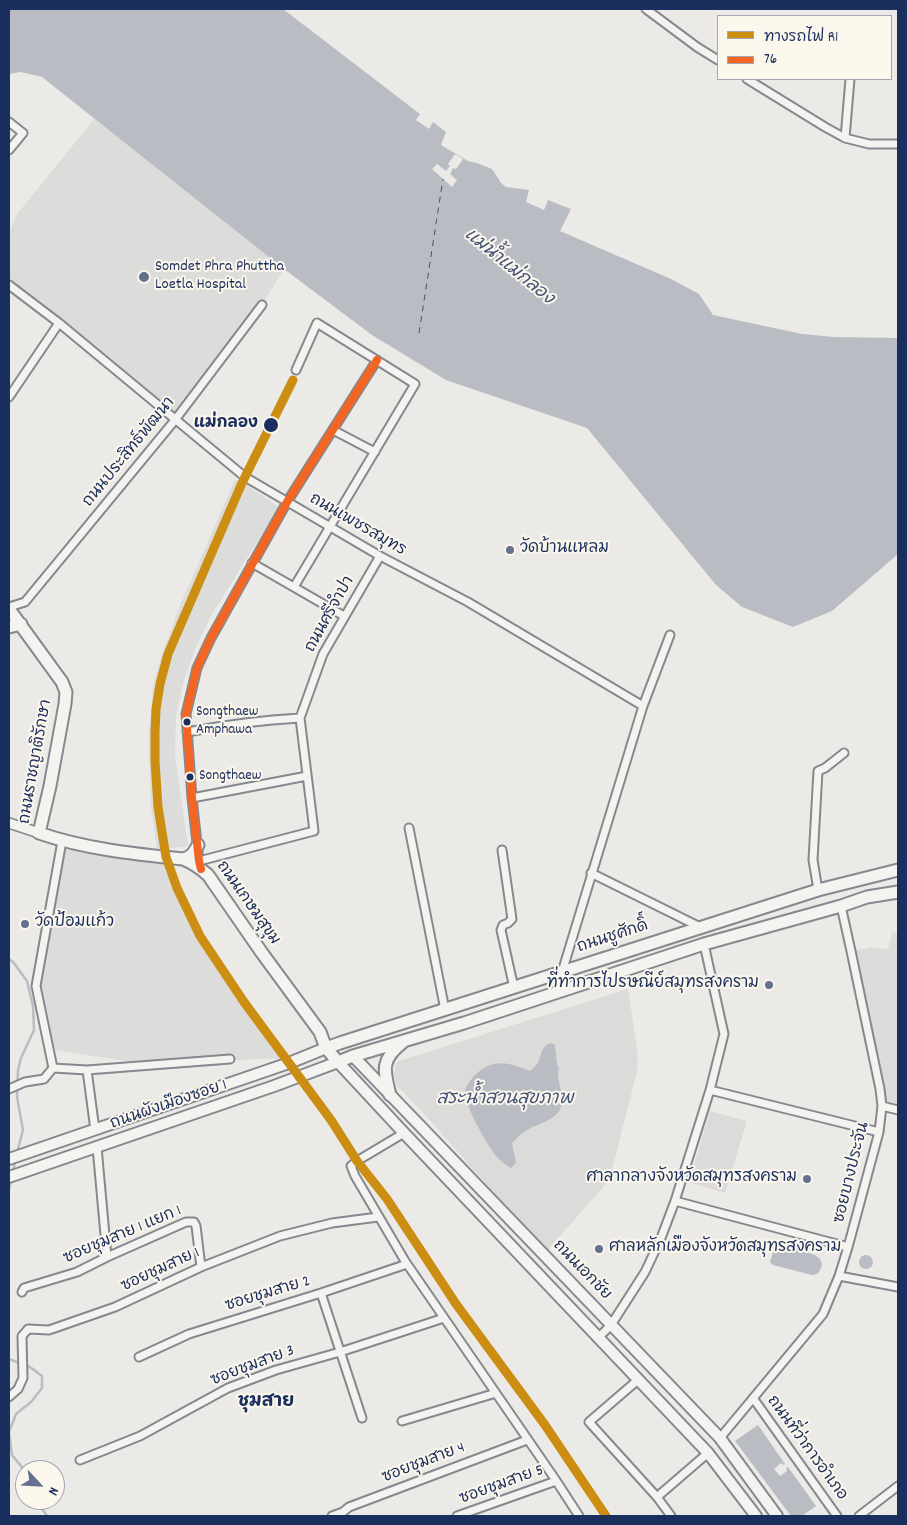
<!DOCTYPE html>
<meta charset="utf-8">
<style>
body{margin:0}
#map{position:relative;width:907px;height:1525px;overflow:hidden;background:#eceae6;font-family:Dekko,"Playpen Sans Thai",sans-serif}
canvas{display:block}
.frame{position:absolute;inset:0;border:10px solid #1b2f5e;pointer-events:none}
.legend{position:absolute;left:717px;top:15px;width:175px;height:65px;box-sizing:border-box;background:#fbf7ec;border:1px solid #a1a7b3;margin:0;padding:6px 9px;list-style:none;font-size:15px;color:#1b2f5e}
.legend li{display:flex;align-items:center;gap:10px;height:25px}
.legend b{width:25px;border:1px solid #a1a7b3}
.north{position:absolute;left:15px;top:1460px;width:50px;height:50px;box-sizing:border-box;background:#fbf7ec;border:1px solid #a1a7b3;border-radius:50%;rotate:115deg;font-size:14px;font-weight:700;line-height:20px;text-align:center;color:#1b2f5e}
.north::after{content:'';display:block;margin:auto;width:18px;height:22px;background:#64708e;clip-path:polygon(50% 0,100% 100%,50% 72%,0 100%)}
</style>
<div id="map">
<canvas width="907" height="1525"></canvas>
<div class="frame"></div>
<ul class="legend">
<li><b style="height:6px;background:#cb8e13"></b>ทางรถไฟ R1</li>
<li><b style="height:6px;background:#f26522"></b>76</li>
</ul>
<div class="north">N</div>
</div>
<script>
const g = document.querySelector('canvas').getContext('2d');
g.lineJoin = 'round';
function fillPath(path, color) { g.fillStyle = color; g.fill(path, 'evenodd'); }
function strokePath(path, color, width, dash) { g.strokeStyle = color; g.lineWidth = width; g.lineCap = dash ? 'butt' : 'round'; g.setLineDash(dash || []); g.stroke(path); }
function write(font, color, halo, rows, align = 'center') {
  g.font = font + ' Dekko,"Playpen Sans Thai",sans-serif'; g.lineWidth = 4; g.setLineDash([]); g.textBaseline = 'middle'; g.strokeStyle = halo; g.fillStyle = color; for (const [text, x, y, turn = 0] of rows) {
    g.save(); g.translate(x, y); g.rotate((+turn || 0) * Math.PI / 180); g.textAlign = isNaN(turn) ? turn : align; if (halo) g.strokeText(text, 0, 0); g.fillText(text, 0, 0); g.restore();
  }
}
fillPath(new Path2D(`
 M95,118L284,269L262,305L175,420L9,285V233L17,214Z
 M235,480L248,486L279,507L212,614L195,649L184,680L176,716L175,756L188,846L165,849H157L151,807L149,757V732L153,686L160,660L179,608Z
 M62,841L166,857L165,871L172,873L200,936L244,1002L285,1058L144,1064L49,1049L36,986Z
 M892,932L898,933V1110L882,1106L851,951L871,947L888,949Z`), '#dcdcda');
fillPath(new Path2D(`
 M628,989L638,1055L637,1071L611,1174L605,1185L546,1252L428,1118L396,1085L394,1074L396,1063L399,1061Z
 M710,1111L747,1121L725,1193L689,1182Z`), '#dcdbd9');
fillPath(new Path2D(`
 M9,9H283L420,114L416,120L429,129L433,122L446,132L441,145L468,161L477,163L492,169L501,183L506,187L529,190L526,202L544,210L548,200L571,209L560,231L671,279L699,294L713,315L802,334L834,337L898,338V554L832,611L793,627L742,607L716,585L587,428L446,380L372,335L284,269L42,77L21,72L9,74Z
 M551,1043L555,1045L557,1064L559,1068C555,1080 565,1094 561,1107C557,1120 537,1124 527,1130C521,1134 516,1138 512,1143L516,1163L511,1168C506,1165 502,1162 498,1158C489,1149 465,1106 465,1093C465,1087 470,1081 474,1076C493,1058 507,1062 530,1071C545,1061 537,1047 551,1043Z
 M779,1244H785L815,1255L820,1259L822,1264C820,1271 819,1275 812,1275L773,1265L770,1262L775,1246Z
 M859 1262a7 7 0 1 1 14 0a7 7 0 1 1-14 0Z
 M758,1425L785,1464L783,1465L781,1463L774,1469L780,1476L787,1471L786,1468L788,1467L816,1506L802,1516H791L735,1441Z`), '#b9bcc3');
fillPath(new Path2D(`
 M455,154L463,159L456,169L453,168L450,174L457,180L452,187L432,169L437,164L446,171L450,166L448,164Z`), '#eceae6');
strokePath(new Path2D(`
 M9,959L14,963L27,981L33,1006L34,1030L21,1058L18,1070L17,1097L23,1130L17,1153
 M13,1173L15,1161
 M9,1189L11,1181
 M9,1359L30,1367L42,1376V1388L31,1402L16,1414L9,1432L12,1455L25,1471
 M36,1500L47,1516`), '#b9bcc3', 2.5);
strokePath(new Path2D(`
 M419,333L443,179`), '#445378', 1, [6, 5]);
const minor = new Path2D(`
 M646,9L697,47L718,60
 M747,79L825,127L845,138L869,144H898
 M9,122L23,133L9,150
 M845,138L850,79
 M9,285L59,323L245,477L380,556L468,602L643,706
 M9,397L59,323
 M333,430L375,452
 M252,563L344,616
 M294,587L415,384L317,323L296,370
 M9,607L25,602L175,420L262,305
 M187,732C224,725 262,720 300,718
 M192,798L307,776
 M409,828L445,1010
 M502,850L512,919L508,923L503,925L501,930L514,988
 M199,861L314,831L300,718L323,654L380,556
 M201,869L199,861L192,798L186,714L197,668L211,638L287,502L377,360
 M591,873L700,927
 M818,890L813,860L818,771L825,768L844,753
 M562,972L643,706L670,635
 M53,1068L87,1070L230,1059
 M87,1070L95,1130
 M9,1089L25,1082L44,1079L53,1068L36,986L62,841
 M710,1090L879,1132
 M882,1106L898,1110
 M404,1133L357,1161L351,1166L355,1176L405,1261L555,1479L579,1516
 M97,1147L107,1257
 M675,1201L848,1247
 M839,1276L898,1287
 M22,1292L24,1288L77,1272L107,1257L186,1222H194L196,1226L201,1267
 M321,1293L362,1418
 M598,1338L611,1325L645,1272L661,1238L675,1201L710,1090L724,1034L704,944
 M139,1357L189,1334L321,1293L407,1264
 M639,1379L589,1422L657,1497L671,1516
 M9,1397L18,1389L23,1378L22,1336L28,1329L49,1330L115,1307L201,1267L280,1236L332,1223L378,1217
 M753,1398L837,1516
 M402,1421L496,1393
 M720,1438L823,1314L839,1276L848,1247L879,1132L882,1106L880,1089L851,951L841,906
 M80,1460L140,1436L228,1388L276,1370L340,1352L444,1318
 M657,1497L708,1453
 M332,1516L343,1512L349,1507L527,1440
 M457,1516L556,1481
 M859,1516L898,1486`);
const tertiary = new Path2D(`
 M9,823L39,833`);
const secondary = new Path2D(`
 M353,1056L720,1438L777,1516
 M9,1159L289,1063L326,1048
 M9,1177L274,1086L338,1062L404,1133L708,1453L756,1516`);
const primary = new Path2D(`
 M9,609L62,682L66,692L65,704L50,786L39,833C85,849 134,854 183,859C193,863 200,868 208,875L262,953L320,1032L326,1048L338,1062L353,1056L464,1023L704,944L841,906L867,897L898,892
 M9,627L21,624
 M183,859C191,857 194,853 198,845
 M326,1048L340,1043L818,890L898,870
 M390,1095C384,1071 380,1060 402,1043`);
strokePath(minor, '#85888f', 11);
strokePath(tertiary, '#85888f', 12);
strokePath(secondary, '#85888f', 14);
strokePath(primary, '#85888f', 15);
strokePath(minor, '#f4f3ef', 7);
strokePath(tertiary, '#f4f3ef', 9);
strokePath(secondary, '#f4f3ef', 10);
strokePath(primary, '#f4f3ef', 11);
strokePath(new Path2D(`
 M201,869L199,861L192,798L186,714L197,668L211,638L287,502L377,360`), '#f26522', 8);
strokePath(new Path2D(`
 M293,380L242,483L168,654L160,684L156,709L155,733V761L158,807L166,857L177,888L200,936L244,1002L331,1120L357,1161L387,1199L456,1304L545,1425L606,1516`), '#cb8e13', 9);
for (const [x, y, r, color] of [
 [144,277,6,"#64708e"],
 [271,425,8,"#1b2f5e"],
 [510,550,5,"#64708e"],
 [187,722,4.5,"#1b2f5e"],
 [190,777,4.5,"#1b2f5e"],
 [25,924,5,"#64708e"],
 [769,985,5,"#64708e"],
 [807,1179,5,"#64708e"],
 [599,1249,5,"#64708e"]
]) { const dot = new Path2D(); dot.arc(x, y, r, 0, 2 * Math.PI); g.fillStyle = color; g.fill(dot); strokePath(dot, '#fbf7ec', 2); }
write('15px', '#1b2f5e', '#fbf7ec', [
 ["Songthaew",196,713],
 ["Amphawa",196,731],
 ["Songthaew",199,777]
], 'left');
write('16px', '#1b2f5e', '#fbf7ec', [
 ["Somdet Phra Phuttha",155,268],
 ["Loetla Hospital",155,286],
 ["วัดบ้านแหลม",520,550],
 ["วัดป้อมแก้ว",35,924],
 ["ที่ทำการไปรษณีย์สมุทรสงคราม",759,985,"right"],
 ["ศาลากลางจังหวัดสมุทรสงคราม",797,1179,"right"],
 ["ศาลหลักเมืองจังหวัดสมุทรสงคราม",609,1249]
], 'left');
write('bold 16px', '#1b2f5e', '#fbf7ec', [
 ["แม่กลอง",258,425]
], 'right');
write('16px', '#1b2f5e', '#fbf7ec', [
 ["ถนนประสิทธ์พัฒนา",130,453,-51],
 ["ถนนเพชรสมุทร",357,526,30],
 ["ถนนศรีจำปา",331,615,-61],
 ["ถนนราชญาติรักษา",37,762,-80],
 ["ถนนเกษมสุขุม",247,904,55],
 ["ถนนชูศักดิ์",613,938,-18],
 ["ถนนผังเมืองซอย 1",169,1106,-19],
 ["ซอยบางประจัน",853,1173,-76],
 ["ซอยชุมสาย 1 แยก 1",123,1236,-23],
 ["ซอยชุมสาย 1",161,1271,-25],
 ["ถนนเอกชัย",581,1271,46],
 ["ซอยชุมสาย 2",268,1295,-17],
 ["ซอยชุมสาย 3",253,1367,-21],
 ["ถนนที่ว่าการอำเภอ",806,1449,54],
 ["ซอยชุมสาย 4",424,1464,-21],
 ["ซอยชุมสาย 5",502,1486,-20]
]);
write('italic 18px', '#445378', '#fbf7ec', [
 ["แม่น้ำแม่กลอง",508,268,39],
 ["สระน้ำสวนสุขภาพ",505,1101]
]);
write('bold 18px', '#1b2f5e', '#fbf7ec', [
 ["ชุมสาย",266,1404]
]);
</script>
